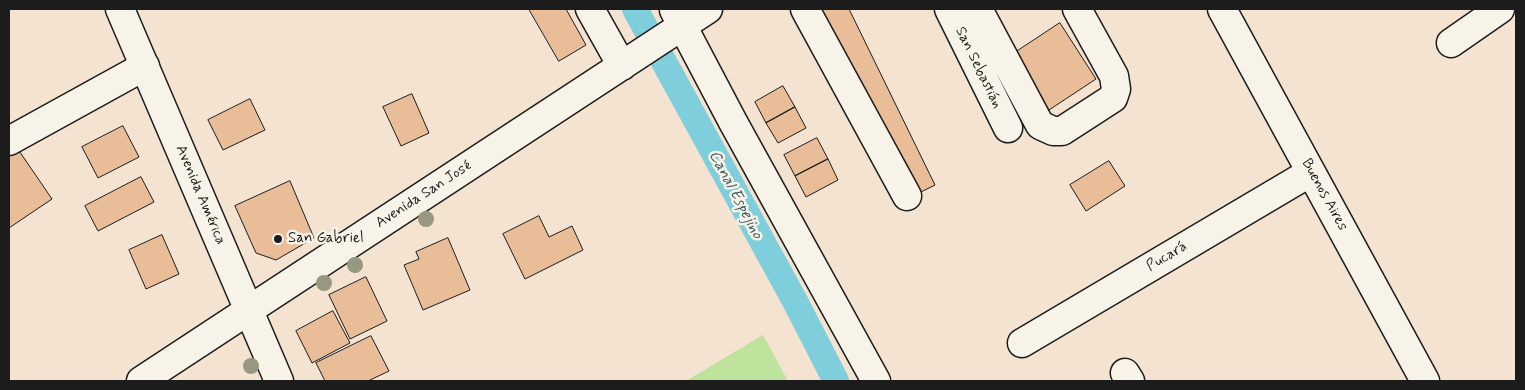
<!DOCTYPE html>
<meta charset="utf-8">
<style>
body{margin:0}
#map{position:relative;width:1525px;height:390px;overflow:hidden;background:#f3e3d0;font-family:Mynerve,sans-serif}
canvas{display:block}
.frame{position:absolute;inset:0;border:10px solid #1c1c1c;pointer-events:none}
</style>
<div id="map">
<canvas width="1525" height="390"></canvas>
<div class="frame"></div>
</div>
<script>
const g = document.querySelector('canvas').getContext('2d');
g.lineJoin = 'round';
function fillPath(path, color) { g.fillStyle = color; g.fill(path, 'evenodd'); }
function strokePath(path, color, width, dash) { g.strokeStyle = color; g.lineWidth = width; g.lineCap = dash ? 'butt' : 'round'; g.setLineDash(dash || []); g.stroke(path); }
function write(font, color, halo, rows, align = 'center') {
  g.font = font + ' Mynerve,sans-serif'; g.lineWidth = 5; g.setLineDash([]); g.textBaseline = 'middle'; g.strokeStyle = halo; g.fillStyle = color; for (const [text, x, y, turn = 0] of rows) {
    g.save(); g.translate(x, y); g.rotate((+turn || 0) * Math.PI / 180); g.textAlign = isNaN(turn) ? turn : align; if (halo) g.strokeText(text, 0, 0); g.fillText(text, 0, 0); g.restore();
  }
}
fillPath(new Path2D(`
 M763,335L788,381H686Z`), '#bee39d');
strokePath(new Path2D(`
 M635,9L796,303L836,381`), '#7fcedb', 26);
const building = new Path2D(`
 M529,9H566L586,45L559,61Z
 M817,9H849L935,185L909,198Z
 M1060,23L1096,79L1049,110L1013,54Z
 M783,86L795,107L766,123L755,102Z
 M412,94L429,133L401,146L383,107Z
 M250,99L265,130L223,150L208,120Z
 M795,107L806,128L778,143L766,123Z
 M123,126L139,157L98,178L82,147Z
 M817,138L828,159L795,176L784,155Z
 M13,142L52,199L9,228V144Z
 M828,159L838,180L806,197L795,176Z
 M1109,161L1125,186L1086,211L1070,185Z
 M141,177L154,202L98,231L85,206Z
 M290,181L314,238L276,260L256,253L235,206Z
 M539,216L549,237L572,226L583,250L525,279L503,234Z
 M162,235L179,274L146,289L129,250Z
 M448,238L470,290L423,310L404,265L419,259L416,252Z
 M366,277L387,321L350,339L329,295Z
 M333,311L350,343L312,363L296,331Z
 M371,336L389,371L368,381H325L316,363Z`);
fillPath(building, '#e9bd98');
strokePath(building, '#1c1c1c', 1);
const minor = new Path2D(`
 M590,9L622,66
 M805,9L907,196
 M949,9L1008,128
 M978,9L1040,125L1053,131H1062L1113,98L1116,89L1114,76L1077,9
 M1222,9L1425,381
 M674,10L733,122L876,381
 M1451,43L1500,9
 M9,141L145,66
 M249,310L708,9
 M1022,343L1311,172
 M1125,373L1130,381`);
const major = new Path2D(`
 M120,9L279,381
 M141,381L249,310`);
strokePath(minor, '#1c1c1c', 31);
strokePath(major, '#1c1c1c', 31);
strokePath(minor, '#f7f3e8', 28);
strokePath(major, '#f7f3e8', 28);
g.fillStyle = '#989782';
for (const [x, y] of [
 [426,219],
 [355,265],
 [324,283],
 [251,366]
]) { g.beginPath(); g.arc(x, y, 8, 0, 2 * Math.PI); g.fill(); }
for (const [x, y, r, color] of [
 [278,239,5,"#1c1c1c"]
]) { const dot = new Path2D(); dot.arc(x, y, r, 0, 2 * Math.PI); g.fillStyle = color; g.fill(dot); strokePath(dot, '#f7f3e8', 2); }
write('15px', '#1c1c1c', '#f7f3e8', [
 ["San Sebastián",978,68,64],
 ["Avenida América",200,195,67],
 ["Avenida San José",424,195,-33],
 ["Buenos Aires",1324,195,61],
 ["Pucará",1167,257,-31]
]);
write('15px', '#1c1c1c', '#f7f3e8', [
 ["San Gabriel",288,239]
], 'left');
write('italic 16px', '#3f5a5f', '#f7f3e8', [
 ["Canal Espejino",735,195,62]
]);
</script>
